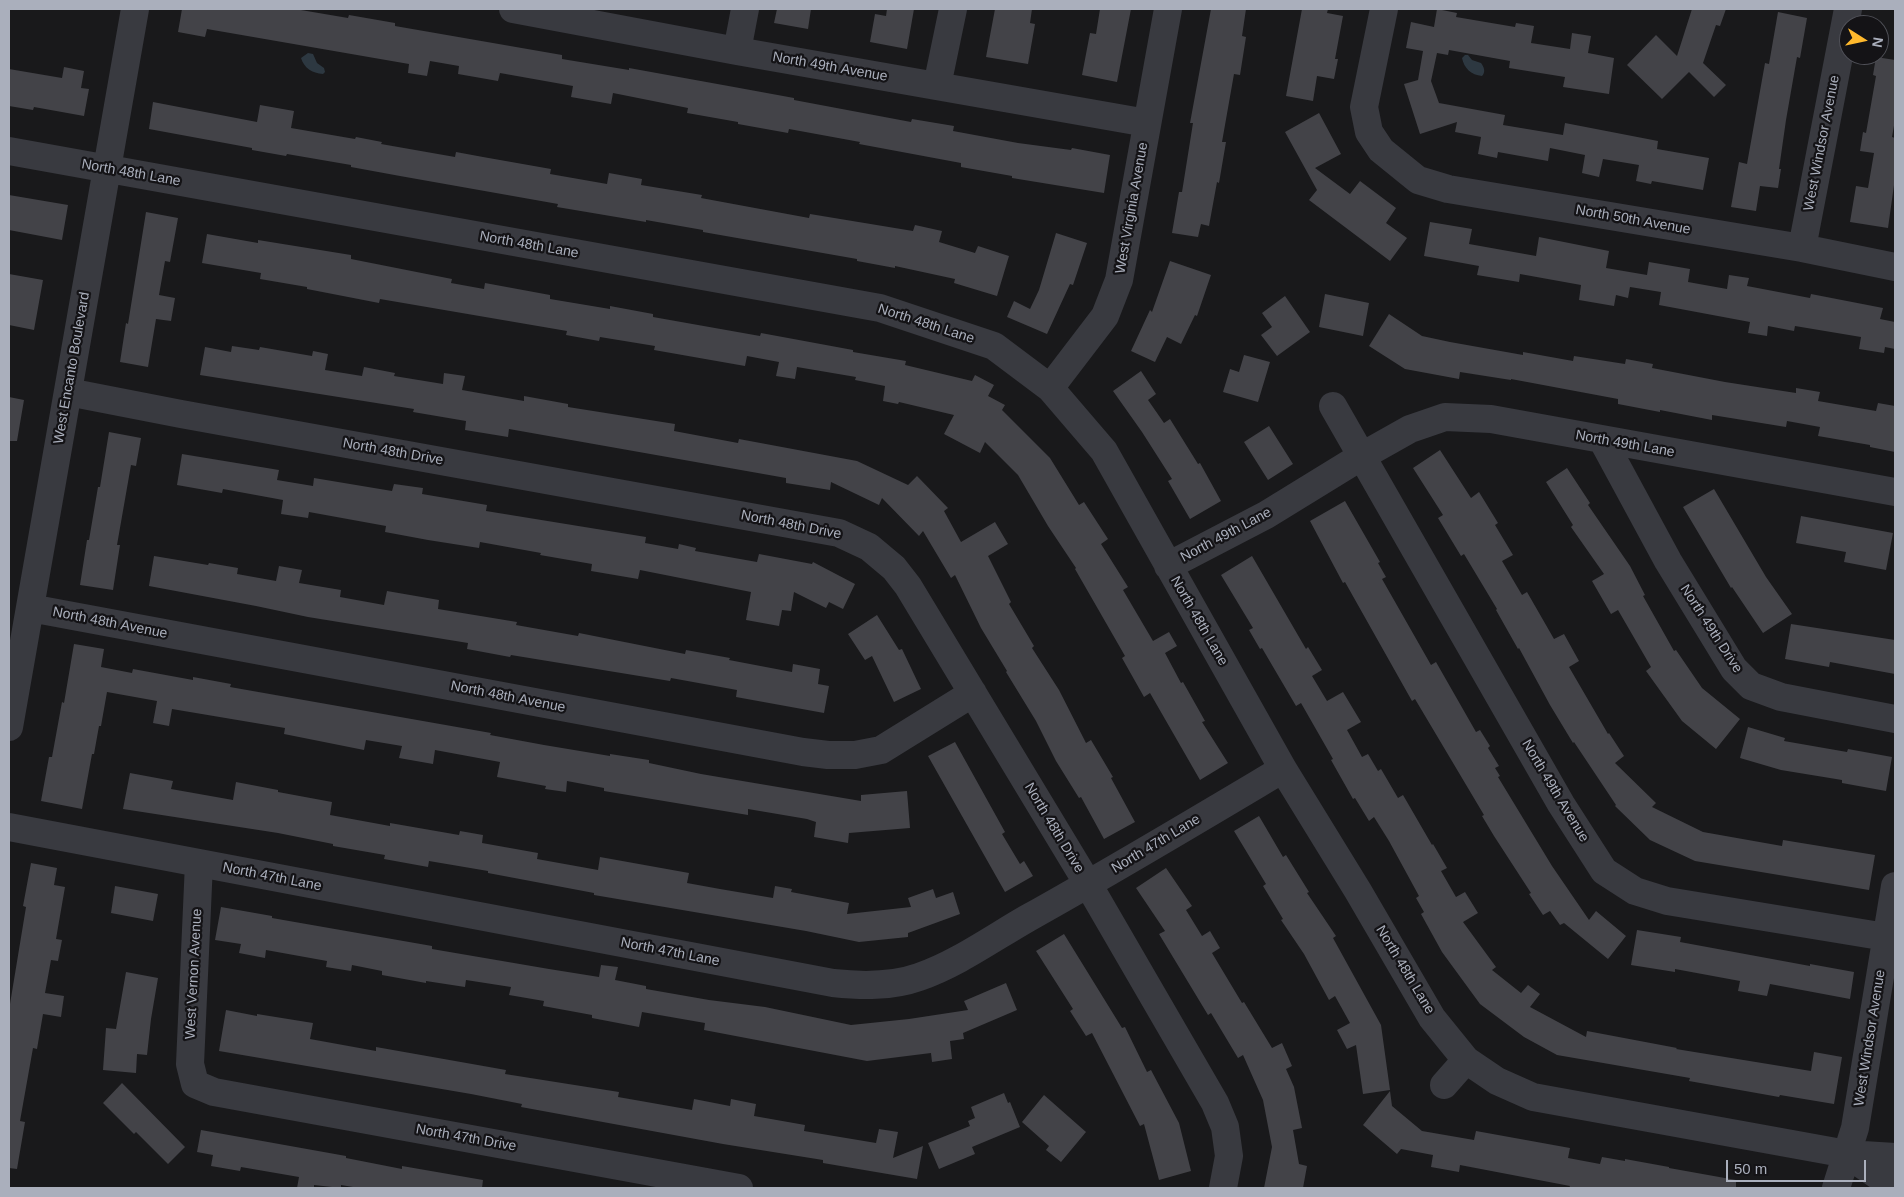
<!DOCTYPE html>
<style>
body{margin:0}
#map{position:relative;width:1904px;height:1197px;overflow:hidden;background:#19191b;font-family:Arial,sans-serif}
canvas{display:block}
.frame{position:absolute;inset:0;border:10px solid #aaafbc;pointer-events:none}
.north{position:absolute;left:1839px;top:15px;width:50px;height:50px;box-sizing:border-box;background:#141316;border:1px solid #505158;border-radius:50%;rotate:100deg;font-size:14px;font-weight:700;line-height:20px;text-align:center;color:#aaafbc}
.north::after{content:'';display:block;margin:auto;width:18px;height:22px;background:#ffb92d;clip-path:polygon(50% 0,100% 100%,50% 72%,0 100%)}
.scale{position:absolute;left:1726px;top:1160px;width:140px;height:22px;box-sizing:border-box;border:2px solid #aaafbc;border-top:0;padding-left:6px;font-size:15px;line-height:18px;white-space:nowrap;color:#aaafbc;-webkit-text-stroke:4px #141316;paint-order:stroke}
</style>
<div id="map">
<canvas width="1904" height="1197"></canvas>
<div class="frame"></div>
<div class="north">N</div>
<div class="scale">50 m</div>
</div>
<script>
const g = document.querySelector('canvas').getContext('2d');
g.lineJoin = 'round';
function fillPath(path, color) { g.fillStyle = color; g.fill(path, 'evenodd'); }
function strokePath(path, color, width, dash) { g.strokeStyle = color; g.lineWidth = width; g.lineCap = dash ? 'butt' : 'round'; g.setLineDash(dash || []); g.stroke(path); }
function write(font, color, halo, rows, align = 'center') {
  g.font = font + ' Arial,sans-serif'; g.lineWidth = 4.5; g.setLineDash([]); g.textBaseline = 'middle'; g.strokeStyle = halo; g.fillStyle = color; for (const [text, x, y, turn = 0] of rows) {
    g.save(); g.translate(x, y); g.rotate((+turn || 0) * Math.PI / 180); g.textAlign = isNaN(turn) ? turn : align; if (halo) g.strokeText(text, 0, 0); g.fillText(text, 0, 0); g.restore();
  }
}
fillPath(new Path2D(`
 M308,53L313,54L317,63L324,68L325,72L323,74C312,73 304,68 301,58Z
 M1465,55H1468L1472,60L1481,63C1484,67 1486,72 1482,76C1471,75 1464,68 1462,58Z`), '#2d3841');
fillPath(new Path2D(`
 M182,9H295L348,18L349,15L395,23V26L562,55V59L629,70V68L734,87L794,98V100L911,122L912,119L954,126L953,131L1018,143L1071,150L1072,148L1110,155L1104,193L1012,178V176L961,167V163L859,144L860,142L789,129L788,133L738,124V122L687,113L688,108L613,93L611,104L571,97L573,86L500,73L498,81L458,74L459,66L430,61L427,76L408,73L409,64L207,29L205,37L178,32Z
 M777,9H811L808,29L774,23Z
 M887,9H914L907,49L870,42L875,14L886,16Z
 M995,9H1032L1030,23L1035,24L1028,64L986,57Z
 M1100,9H1131L1117,82L1082,75L1090,33L1096,34Z
 M1211,9H1246L1242,36L1246,37L1240,75L1234,74L1222,142H1226L1219,183L1217,182L1209,226L1201,224L1198,237L1172,233L1179,192H1182L1193,123H1190Z
 M1302,9H1328L1327,13L1343,16L1335,59H1338L1334,79L1317,76L1313,101L1286,96Z
 M1437,9L1457,13L1456,17L1515,27L1516,23L1534,26L1531,43L1570,49L1572,33L1591,36L1588,53L1614,58L1609,94L1563,87L1565,77L1509,68L1510,61L1449,50L1448,55L1437,53L1431,81L1439,103L1505,115L1503,125L1563,135L1565,123L1658,141L1657,149L1709,158L1703,190L1652,181L1651,184L1636,181L1639,165L1603,159L1599,177L1582,173L1585,155L1550,148L1548,161L1498,152L1497,158L1478,154L1481,137L1455,132L1457,122L1420,134L1404,84L1418,80L1423,51L1406,48L1411,22L1434,27Z
 M1692,9H1726L1720,26L1716,25L1703,63L1726,85L1714,97L1689,72L1662,99L1627,65L1656,35L1677,56Z
 M1778,12L1807,18L1800,58L1797,57L1786,120L1779,169H1781L1778,188L1760,186L1756,211L1731,207L1739,162L1747,164L1765,63L1769,64Z
 M1876,57L1895,60V120L1892,137L1895,138V178L1888,228L1850,222L1856,186L1868,188L1874,153L1860,151L1863,132L1866,133L1876,76L1873,75Z
 M64,67L84,71L81,88L89,89L84,116L34,107L33,110L9,106V69L62,78Z
 M153,102L257,122L260,105L294,111L291,128L355,139L356,137L382,142L381,144L455,157L456,152L483,157L551,169L550,174L607,184L609,173L642,179L641,185L702,195L701,198L809,218L810,214L913,231L915,225L942,231L939,242L975,253L978,246L1009,256L997,296L954,283L955,279L895,266V268L857,261V259L703,232V230L646,220V222L557,207L558,204L400,176L351,167V165L287,154L286,156L252,150V148L149,129Z
 M1319,113L1341,154L1315,168L1350,194L1360,181L1396,208L1386,223L1407,238L1390,261L1309,200L1317,190L1285,132Z
 M9,195L68,205L62,240L9,230Z
 M146,212L178,218L170,262L165,261L159,295L175,298L171,321L156,319L148,367L120,362L126,323L128,324Z
 M1430,222L1472,229L1469,244L1536,256L1539,237L1609,251L1606,268L1647,275L1649,262L1690,269L1688,282L1727,289L1729,275L1749,278L1747,286L1810,298L1811,294L1883,308L1880,319L1895,322V349L1885,347L1884,353L1859,349L1861,337L1795,326L1794,331L1768,326L1767,336L1748,333L1750,322L1659,305L1661,292L1630,287L1628,298L1616,295L1614,306L1579,300L1581,285L1520,274L1519,282L1477,275L1479,266L1424,256Z
 M1056,233L1087,243L1073,285L1070,284L1047,334L1007,317L1014,301L1030,309L1039,290Z
 M207,234L258,243V240L351,255V259L452,279L451,283L484,289L485,283L550,295V299L610,309V306L653,314V317L760,336L761,333L853,350V352L906,361L905,365L972,381L975,375L994,385L988,396L1005,405L1002,410L1050,458L1079,505L1084,502L1108,539L1101,544L1128,587L1123,590L1153,641L1169,632L1177,646L1165,653L1181,683L1183,682L1205,721L1202,722L1228,763L1200,780L1150,693L1144,697L1122,658L1125,656L1075,569L1076,568L1048,526L1018,475L985,442L980,453L944,434L954,415L899,402L898,404L883,401L885,386L855,380L856,377L797,367L795,379L776,376L779,362L747,356L745,366L654,350L655,346L600,337L599,341L566,335L567,331L380,299L379,303L307,289V287L260,279L261,273L202,263Z
 M1170,261L1211,275L1197,316L1195,315L1181,344L1167,337L1155,362L1131,351L1150,310L1152,312Z
 M9,274L43,280L34,330L9,325Z
 M1325,294L1369,303L1363,336L1319,327Z
 M1285,296L1310,332L1277,356L1261,335L1272,327L1262,313Z
 M1389,314L1422,336L1450,342L1523,355V352L1573,361L1574,356L1625,364L1626,359L1653,364L1652,368L1725,382L1796,393V388L1820,392L1818,401L1876,411L1878,403L1895,406V452L1870,447V445L1818,436L1820,427L1787,421L1786,427L1712,415V420L1660,410V412L1618,404V399L1511,379V380L1460,372L1459,379L1405,369L1369,346Z
 M232,346L259,350L260,347L312,356L313,351L328,354L325,370L362,376L364,367L395,373L394,376L443,384L444,373L465,376L462,390L524,401V396L568,404V407L675,424L674,431L738,443L739,439L857,461L908,485L917,476L948,508L944,511L961,542L995,522L1008,544L988,556L1011,602L1009,604L1034,646L1032,648L1059,690L1086,743L1091,740L1113,777L1111,778L1135,822L1104,839L1081,797L1079,798L1056,761L1036,721L1006,672L1007,671L981,628L955,575L951,578L923,531L919,536L882,498L879,505L831,482L830,490L786,483V478L509,429L508,437L465,430L466,421L413,412L414,409L200,375L205,347L231,352Z
 M1244,355L1270,362L1258,402L1223,392L1230,369L1239,372Z
 M1141,371L1156,394L1148,400L1164,423L1170,419L1198,464L1200,463L1221,501L1190,519L1168,481L1172,479L1142,432L1113,391Z
 M9,397L24,400L17,441H9Z
 M1269,426L1293,464L1268,480L1244,442Z
 M109,432L141,438L136,466L131,465L117,545H120L113,590L80,585L87,540H89L98,487H100Z
 M1440,450L1471,498L1479,492L1498,523L1495,525L1513,555L1502,561L1522,595L1527,592L1554,639L1564,634L1579,661L1569,667L1608,734L1609,733L1624,756L1615,763L1656,803L1652,807L1703,832L1782,846L1783,840L1875,855L1869,890L1695,861L1650,840L1615,806L1616,805L1574,742L1573,743L1550,705L1519,648L1518,649L1496,610L1497,609L1464,554L1461,556L1438,518L1443,515L1413,468Z
 M182,454L279,470L277,480L313,486L314,478L392,491L394,484L423,488L422,494L487,505L486,511L646,537L645,543L678,549L679,544L696,548L695,551L757,562L759,554L812,564L813,562L855,584L843,609L829,602L826,608L794,592L791,611L782,610L779,626L746,620L751,592L640,570L638,579L591,571L592,564L540,555L541,553L480,542L479,548L428,540L385,532L386,526L309,512L308,518L281,514L283,500L223,489L222,493L177,485Z
 M1567,468L1590,503L1588,505L1630,566L1645,595L1643,596L1674,651L1676,650L1702,688L1740,719L1716,749L1682,721L1646,671L1651,667L1618,610L1611,614L1592,581L1604,574L1571,527L1573,525L1546,482Z
 M1714,489L1766,577L1792,614L1763,633L1732,587L1731,588L1683,507Z
 M1345,501L1380,562L1378,563L1386,577L1382,579L1431,665L1436,662L1476,732L1480,730L1490,746L1488,748L1499,766L1495,768L1500,776L1498,777L1552,866L1589,920L1596,911L1626,936L1608,959L1564,923L1560,925L1550,911L1543,915L1529,894L1531,893L1494,836L1482,816L1484,815L1415,699L1412,701L1345,582L1343,583L1310,521Z
 M1801,516L1893,533L1886,570L1844,562L1846,552L1796,543Z
 M154,556L208,565L209,563L238,568L237,574L276,581L279,566L302,570L299,583L341,590L340,597L384,605L387,591L439,600L438,609L517,622L516,625L578,636L579,633L685,654L686,650L730,658L729,660L792,672L793,664L820,669L818,684L829,686L824,713L736,697L737,690L671,678L670,681L511,655L510,657L467,649L468,643L308,617L256,606L149,586Z
 M1252,556L1306,649L1308,647L1322,670L1312,676L1327,701L1343,692L1361,722L1347,730L1362,757L1368,754L1378,771L1381,769L1398,798L1403,795L1432,845L1433,844L1447,868L1441,871L1456,897L1465,892L1478,913L1463,922L1496,967L1492,970L1521,993L1528,985L1540,994L1530,1007L1586,1037L1587,1031L1677,1048L1676,1049L1811,1071L1814,1052L1842,1057L1834,1104L1780,1095L1779,1097L1689,1081L1690,1078L1557,1055L1524,1037L1480,1004L1442,952L1421,914L1424,912L1416,898L1419,896L1389,841L1374,817L1369,821L1355,798L1353,799L1331,760L1333,759L1301,703L1296,706L1262,648L1260,649L1249,630L1253,628L1221,575Z
 M877,615L899,650L902,649L921,689L894,702L872,656L865,660L848,634Z
 M1791,624L1895,640V674L1830,662L1829,667L1785,659Z
 M74,644L104,649L101,667L132,673L133,669L193,680V677L231,684L230,687L491,733L490,735L544,745L610,756V754L649,760V763L701,774L861,801V795L907,791L910,828L849,833L848,843L814,837L816,822L807,819L748,809V815L604,791V788L567,781L566,792L545,789L546,786L497,777L500,762L435,750L433,764L399,758L402,746L366,740L364,750L284,734L285,728L172,709L169,726L153,723L157,701L107,692L101,726H99L94,754H92L82,809L41,801L49,757H52L62,702L64,703Z
 M1748,727L1785,738L1784,741L1847,752L1848,749L1892,757L1886,791L1842,783V780L1781,770L1740,758Z
 M955,742L1005,832L1002,834L1020,864L1024,861L1033,876L1005,892L928,756Z
 M130,773L173,781L171,789L233,800L236,782L278,790V792L332,802L330,815L390,826V823L459,835L460,831L483,835L482,843L538,853L537,859L598,870L600,857L689,873L687,883L720,889L773,898L775,886L792,889L791,892L849,903L847,914L911,907L908,898L933,889L936,898L953,892L960,914L908,933V937L859,942L806,931L594,895V893L488,873V871L429,861L428,867L384,859L385,855L333,846V844L278,833L123,809Z
 M1259,816L1283,857L1286,855L1309,892L1307,893L1336,936L1333,938L1381,1025L1390,1090L1363,1094L1356,1045L1347,1049L1337,1030L1350,1023L1335,996L1329,1000L1304,954L1281,920L1283,919L1263,886L1266,884L1234,831Z
 M31,863L57,868L54,885L65,887L56,939L62,940L58,961L51,960L45,993L64,996L61,1017L43,1014L37,1049L33,1048L20,1121L25,1122L17,1169L9,1168V1010L26,907L23,906Z
 M1166,868L1192,906L1186,910L1202,936L1210,931L1220,948L1212,953L1242,1003L1244,1002L1272,1048L1282,1043L1292,1066L1286,1069L1294,1087L1302,1128L1293,1130L1299,1164L1307,1166L1303,1188H1264L1272,1147L1263,1100L1243,1055L1238,1058L1211,1013L1208,1015L1159,934L1165,931L1136,888Z
 M115,886L158,894L153,921L111,913Z
 M221,907L272,916V918L432,946V949L549,969L599,977L601,965L618,967L615,980L646,986V989L709,1000L765,1007L851,1025L909,1019L968,1010L964,1001L1006,983L1017,1010L963,1033L964,1039L950,1041L952,1059L932,1062L931,1053L867,1061L704,1030L705,1023L642,1012L639,1027L592,1018V1015L543,1006L544,1001L509,995L511,987L466,980L465,987L426,981V983L382,975V971L352,965L351,971L326,967L327,961L266,950L265,958L239,953L241,944L215,940Z
 M1637,930L1681,937L1680,942L1810,966V964L1854,972L1850,999L1770,984L1767,996L1738,991L1740,981L1675,969V972L1631,965Z
 M1064,934L1122,1028L1125,1027L1147,1072L1151,1070L1179,1123L1191,1171L1159,1180L1144,1124L1140,1126L1092,1033L1086,1036L1070,1011L1073,1009L1036,951Z
 M126,972L158,978L151,1019L147,1055L137,1054L136,1073L103,1070L106,1028L116,1029Z
 M226,1010L257,1016V1014L313,1023L310,1039L376,1051V1047L506,1070L505,1074L619,1092L618,1097L692,1110L694,1099L730,1106L731,1099L756,1104L754,1116L805,1125L804,1131L876,1143L879,1129L898,1132L893,1158L923,1146L917,1179L823,1163V1160L723,1144L521,1107L522,1104L471,1094L219,1051Z
 M122,1083L185,1147L168,1164L136,1132L134,1134L103,1103Z
 M1390,1091L1392,1106L1422,1131L1474,1140L1476,1131L1570,1148L1568,1158L1600,1164L1602,1157L1625,1161V1159L1669,1167V1168L1736,1180V1188H1569L1570,1186L1460,1165L1459,1172L1431,1167L1433,1155L1401,1149L1397,1154L1363,1125Z
 M1004,1093L1008,1103L1010,1102L1020,1127L972,1147L975,1154L939,1169L928,1143L970,1126L968,1121L975,1118L971,1107Z
 M1044,1095L1086,1132L1061,1162L1046,1150L1049,1146L1022,1122Z
 M201,1130L346,1156V1158L402,1169V1166L483,1180L482,1188H359L341,1185V1188L314,1185V1188H297L299,1177L241,1167L240,1171L211,1166L213,1155L197,1152Z`), '#434348');
strokePath(new Path2D(`
 M513,9L737,51L1147,123
 M1384,9L1364,107L1369,132L1381,150L1418,180L1448,189L1802,248L1895,267
 M737,51L745,9
 M937,86L953,9
 M9,151L880,308L994,346L1050,388L1104,451L1283,769L1358,891L1432,1018L1466,1060L1497,1081L1533,1097L1847,1154L1895,1157
 M1802,248L1848,9
 M1050,388L1105,316L1119,280L1168,9
 M68,392L181,414L839,533L869,547L894,568L908,586L1088,884L1215,1103L1225,1127L1229,1156L1223,1188
 M1333,406L1561,804L1604,871L1635,891L1667,901L1886,937
 M1603,441L1668,561L1734,669L1751,686L1781,697L1895,719
 M1168,566L1266,515L1362,456L1410,429L1445,417L1491,419L1895,492
 M30,608L803,752L828,755H855L881,750L973,693
 M9,727L135,9
 M9,827L833,983C861,986 891,987 919,977C957,964 993,938 1028,918C1114,870 1199,819 1283,769
 M199,863L190,1064L195,1084L214,1092L739,1188
 M1444,1085L1466,1060
 M1847,1154L1877,1175L1895,1179
 M1836,1188L1855,1128L1895,886`), '#393a40', 28);
write('14px', '#aaafbc', '#141316', [
 ["North 49th Avenue",830,67,10],
 ["West Windsor Avenue",1822,143,-79],
 ["North 48th Lane",131,173,10],
 ["West Virginia Avenue",1132,208,-80],
 ["North 50th Avenue",1633,220,10],
 ["North 48th Lane",529,245,10],
 ["North 48th Lane",926,324,18],
 ["West Encanto Boulevard",72,368,-80],
 ["North 49th Lane",1625,444,10],
 ["North 48th Drive",393,452,10],
 ["North 48th Drive",791,525,11],
 ["North 49th Lane",1226,535,-28],
 ["North 48th Lane",1199,621,60],
 ["North 48th Avenue",110,623,11],
 ["North 49th Drive",1711,629,57],
 ["North 48th Avenue",508,697,11],
 ["North 49th Avenue",1555,791,59],
 ["North 48th Drive",1054,828,59],
 ["North 47th Lane",1156,844,-31],
 ["North 47th Lane",272,877,11],
 ["North 47th Lane",670,952,11],
 ["North 48th Lane",1405,970,59],
 ["West Vernon Avenue",194,974,-87],
 ["West Windsor Avenue",1870,1038,-81],
 ["North 47th Drive",466,1138,10]
]);
</script>
